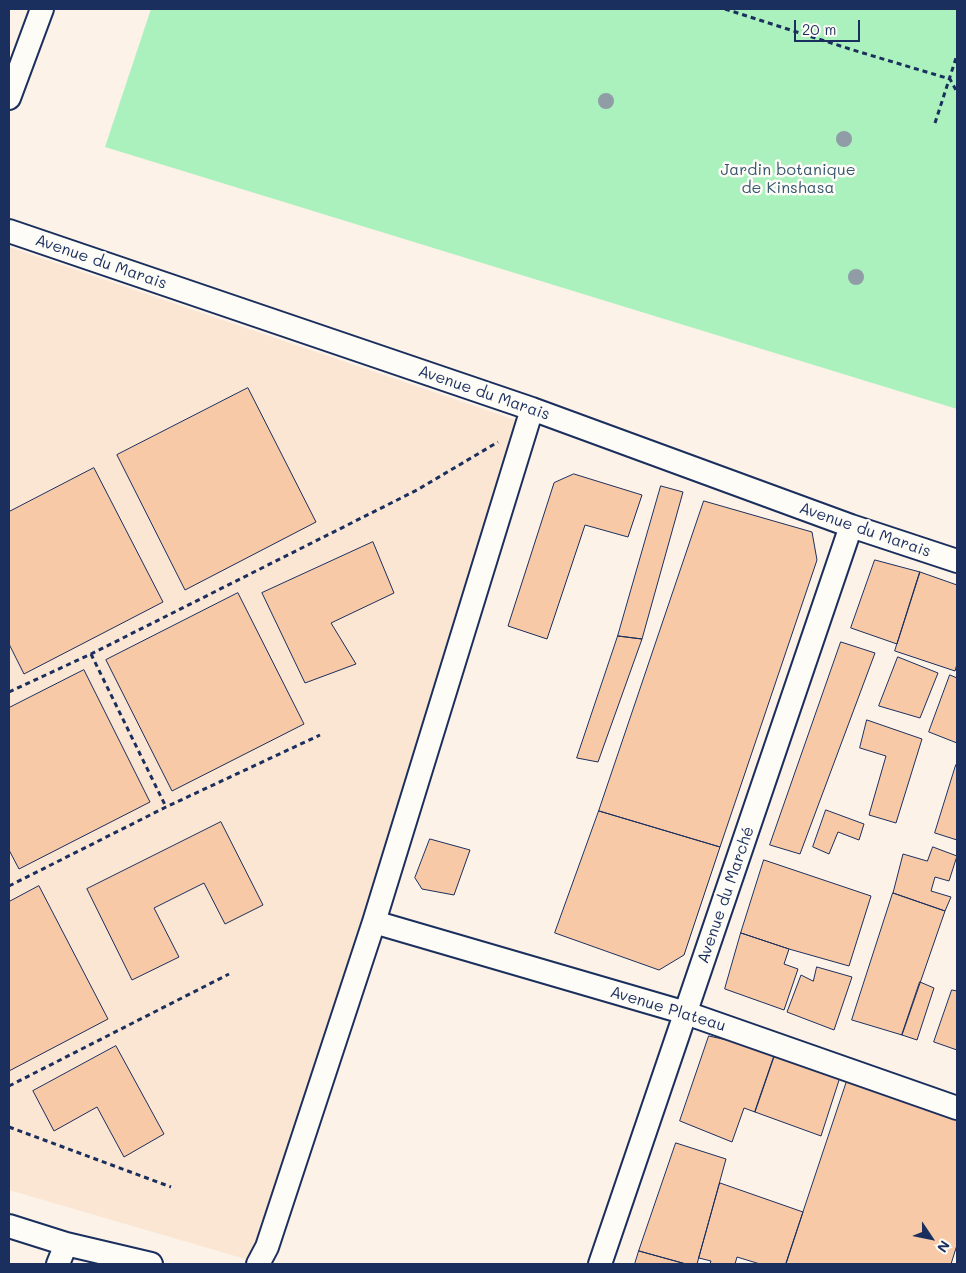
<!DOCTYPE html>
<meta charset="utf-8">
<style>
body{margin:0}
#map{position:relative;width:966px;height:1273px;overflow:hidden;background:#fcf2e7;font-family:Mali,sans-serif}
canvas{display:block}
.frame{position:absolute;inset:0;border:10px solid #1b2f5e;pointer-events:none}
.north{position:absolute;left:906px;top:1213px;width:50px;height:50px;-webkit-text-stroke:4px #fdfcf7;paint-order:stroke;rotate:124deg;font-size:14px;font-weight:700;line-height:20px;text-align:center;color:#1b2f5e}
.north::after{content:'';display:block;margin:auto;width:18px;height:22px;background:#1b2f5e;clip-path:polygon(50% 0,100% 100%,50% 72%,0 100%)}
.scale{position:absolute;left:794px;top:20px;width:66px;height:22px;box-sizing:border-box;border:2px solid #1b2f5e;border-top:0;padding-left:6px;font-size:15px;line-height:18px;white-space:nowrap;color:#1b2f5e;-webkit-text-stroke:4px #fdfcf7;paint-order:stroke}
</style>
<div id="map">
<canvas width="966" height="1273"></canvas>
<div class="frame"></div>
<div class="north">N</div>
<div class="scale">20 m</div>
</div>
<script>
const g = document.querySelector('canvas').getContext('2d');
g.lineJoin = 'round';
function fillPath(path, color) { g.fillStyle = color; g.fill(path, 'evenodd'); }
function strokePath(path, color, width, dash) { g.strokeStyle = color; g.lineWidth = width; g.lineCap = dash ? 'butt' : 'round'; g.setLineDash(dash || []); g.stroke(path); }
function write(font, color, halo, rows, align = 'center') {
  g.font = font + ' Mali,sans-serif'; g.lineWidth = 5; g.setLineDash([]); g.textBaseline = 'middle'; g.strokeStyle = halo; g.fillStyle = color; for (const [text, x, y, turn = 0] of rows) {
    g.save(); g.translate(x, y); g.rotate((+turn || 0) * Math.PI / 180); g.textAlign = isNaN(turn) ? turn : align; if (halo) g.strokeText(text, 0, 0); g.fillText(text, 0, 0); g.restore();
  }
}
fillPath(new Path2D(`
 M9,247L527,424L259,1263L9,1190Z`), '#fbe6d4');
fillPath(new Path2D(`
 M151,9H957V409L105,147Z`), '#abf1bd');
const building = new Path2D(`
 M248,388L316,522L185,590L117,455Z
 M94,468L163,602L24,674L9,644V512Z
 M574,474L642,495L628,537L585,525L547,639L508,626L554,483Z
 M661,486L683,492L642,639L618,636Z
 M704,501L812,532L817,560L720,847L599,811Z
 M373,542L394,593L331,623L356,664L305,683L262,593Z
 M875,560L920,572L897,644L851,628Z
 M920,572L957,585V664L955,671L895,651Z
 M238,593L304,724L172,791L106,660Z
 M618,636L642,639L598,762L577,758Z
 M841,642L875,653L800,854L770,845Z
 M898,657L938,673L920,718L879,706Z
 M84,670L150,802L19,869L9,850V708Z
 M950,675L957,678V743L929,732Z
 M867,720L922,739L896,823L869,815L886,756L860,748Z
 M956,765L957,766V840L935,833Z
 M826,810L864,824L859,840L838,832L829,854L813,847Z
 M599,811L720,847L684,955L659,970L555,933Z
 M221,822L263,905L225,924L204,883L154,908L179,957L132,980L87,889Z
 M430,839L470,850L454,895L422,889L415,878Z
 M933,847L957,856L949,881L935,877L931,891L951,897L945,911L893,893L903,854L927,861Z
 M764,860L871,896L849,966L789,949L741,933Z
 M39,886L108,1019L9,1071V902Z
 M893,893L945,911L902,1035L852,1020Z
 M741,933L789,949L784,964L798,969L784,1010L725,989Z
 M817,967L852,977L834,1030L787,1012L801,975L813,981Z
 M920,982L934,988L917,1040L902,1035Z
 M952,990L957,991V1050L934,1042Z
 M709,1036L776,1051L755,1112L744,1108L732,1142L680,1121Z
 M116,1046L164,1134L124,1157L97,1107L54,1131L33,1091Z
 M776,1051L841,1074L821,1136L755,1112Z
 M848,1078L957,1114V1245L951,1264H786Z
 M676,1143L726,1159L697,1264H686L639,1251Z
 M720,1183L803,1212L786,1264H760L737,1257L735,1264H710L711,1261L699,1258Z
 M639,1251L686,1264H635Z`);
fillPath(building, '#f8c9a7');
strokePath(building, '#1b2f5e', 1);
const minor = new Path2D(`
 M9,98L42,9
 M9,231L532,409L851,526L957,561
 M374,922L686,1013L957,1108
 M9,1226L66,1244L151,1264
 M58,1264L66,1244
 M258,1264L267,1247L374,922L532,409
 M600,1264L851,526`);
strokePath(minor, '#1b2f5e', 26);
strokePath(new Path2D(`
 M725,9L853,50L950,79L957,92
 M935,123L957,55
 M91,654L166,807
 M9,692L91,654L417,490L498,442
 M9,886L166,807L320,735
 M9,1086L229,974
 M9,1127L171,1187`), '#1b2f5e', 3, [5, 4]);
strokePath(minor, '#fdfcf7', 22);
g.fillStyle = '#909ca6';
for (const [x, y] of [
 [606,101],
 [844,139],
 [856,277]
]) { g.beginPath(); g.arc(x, y, 8, 0, 2 * Math.PI); g.fill(); }
write('16px', '#385671', '#fdfcf7', [
 ["Jardin botanique",788,170],
 ["de Kinshasa",788,188]
]);
write('16px', '#1b2f5e', '#fdfcf7', [
 ["Avenue du Marais",101,262,19],
 ["Avenue du Marais",484,393,19],
 ["Avenue du Marais",865,530,19],
 ["Avenue du Marché",726,895,-71],
 ["Avenue Plateau",668,1009,17]
]);
</script>
